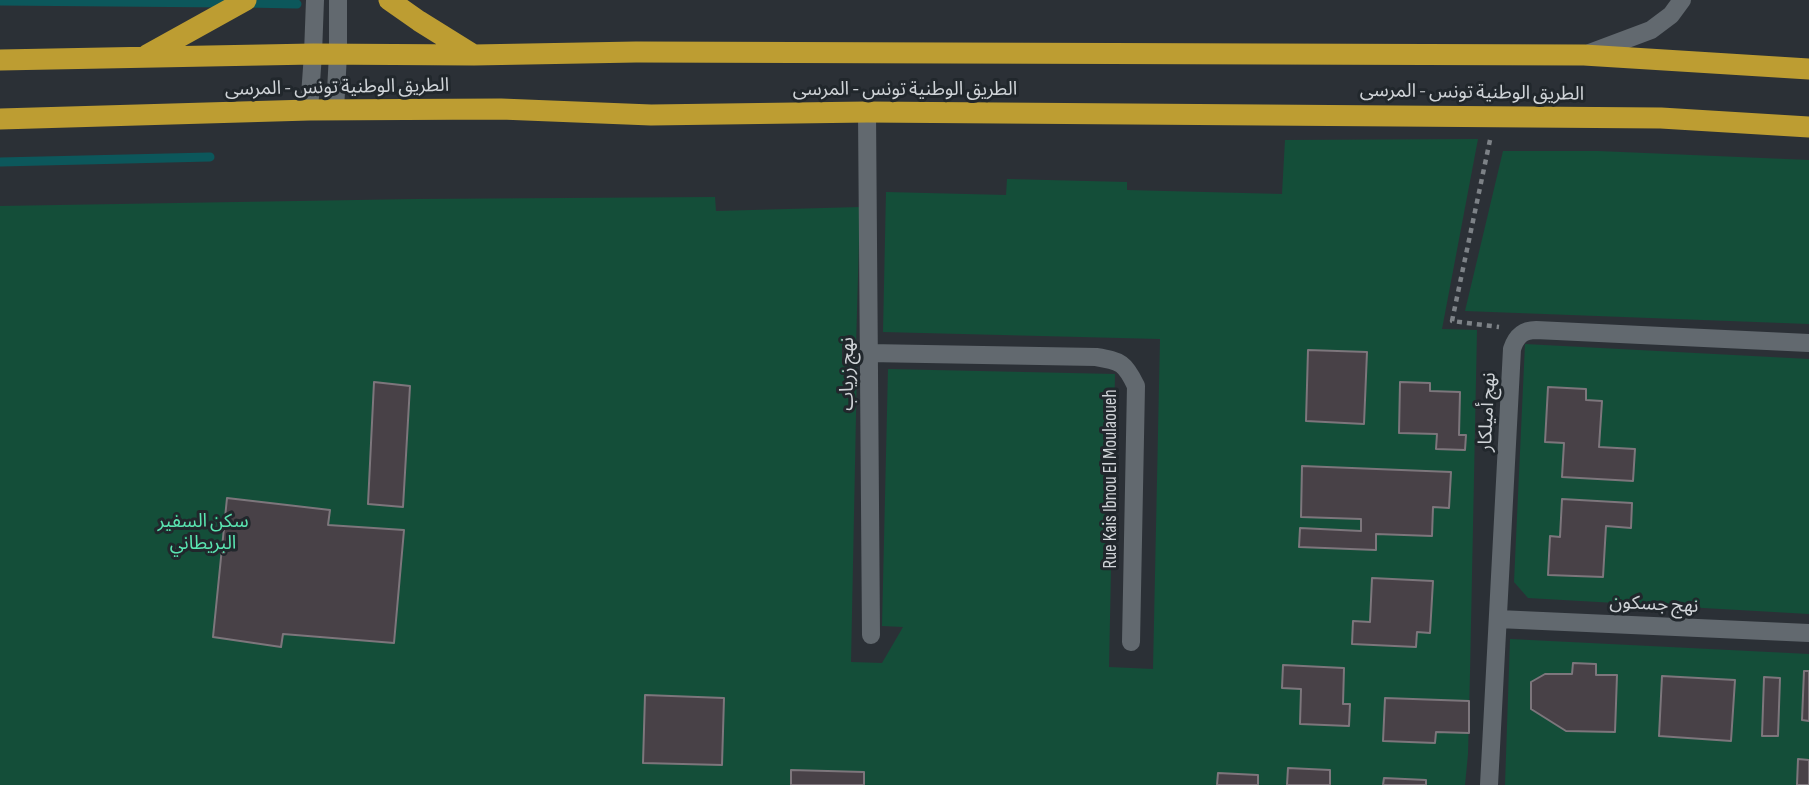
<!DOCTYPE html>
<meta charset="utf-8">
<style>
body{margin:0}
canvas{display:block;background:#2b3036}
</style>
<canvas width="1809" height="785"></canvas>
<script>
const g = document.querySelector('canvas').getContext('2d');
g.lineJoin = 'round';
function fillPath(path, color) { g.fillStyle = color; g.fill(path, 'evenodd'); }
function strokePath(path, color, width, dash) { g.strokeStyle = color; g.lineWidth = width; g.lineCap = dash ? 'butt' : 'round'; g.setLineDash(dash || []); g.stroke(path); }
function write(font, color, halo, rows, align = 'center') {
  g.font = font + ' "Sofia Sans Condensed","Noto Sans Arabic",sans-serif'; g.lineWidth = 6; g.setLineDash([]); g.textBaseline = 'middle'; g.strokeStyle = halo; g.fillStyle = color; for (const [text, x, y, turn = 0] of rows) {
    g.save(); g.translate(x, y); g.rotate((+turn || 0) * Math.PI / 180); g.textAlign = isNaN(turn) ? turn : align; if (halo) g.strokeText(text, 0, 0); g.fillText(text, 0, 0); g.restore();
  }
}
fillPath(new Path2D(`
 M1478,139L1442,329L1477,330L1470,672L1468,754L1465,785H0V206L416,199L715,197L716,211L860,207L856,345H842V364L857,365L851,662L882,663L903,627L882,626L888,369L1115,374L1109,667L1153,669L1160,339L883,332L886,192L1006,195L1007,179L1127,182V190L1282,194L1285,140Z
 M1503,151H1598L1809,160V324L1465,311Z
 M1525,344L1809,359V614L1528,598L1514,582Z
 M1510,639L1809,654V785H1505Z`), '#144e39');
strokePath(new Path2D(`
 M0,1L228,3
 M246,3L297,4
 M0,162L210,157`), '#0c575b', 9);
const building = new Path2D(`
 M1308,350L1367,352L1364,424L1306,421Z
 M374,382L410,386L403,507L368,504Z
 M1400,382L1430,383V391L1460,392L1459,435H1466L1465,450L1436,449L1437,434L1399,433Z
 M1548,387L1586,389V400L1602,401L1599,447L1635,449L1633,481L1562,477L1564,443L1545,442Z
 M1302,466L1451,472L1449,508L1433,507L1432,536L1376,534V550L1299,547L1300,528L1361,531V519L1301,517Z
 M227,498L330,510L328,525L404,530L394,643L283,634L281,647L213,637Z
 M1562,499L1632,503L1631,528L1606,526L1603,577L1548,575L1550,536L1560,537Z
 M1372,578L1433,581L1430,633L1417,632L1416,647L1352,644L1353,621L1370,622Z
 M1573,663L1596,664V675H1617L1615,732L1566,731L1531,709V682L1545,674H1572Z
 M1283,665L1344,668L1343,704H1350L1349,726L1300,724L1301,689L1282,688Z
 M1804,671H1809V721L1802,720Z
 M1662,676L1735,680L1731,741L1659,736Z
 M1764,677L1780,678L1778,736H1762Z
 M645,695L724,698L722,765L643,763Z
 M1385,698L1469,701V733L1436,732L1435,743L1383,741Z
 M1798,759L1809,760V785H1797Z
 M1288,768L1330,770V785H1287Z
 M791,770L864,772V785H791Z
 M1218,773L1258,775V785H1217Z
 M1384,778L1426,780V785H1383Z`);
fillPath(building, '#484147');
strokePath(building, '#7d767c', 2);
strokePath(new Path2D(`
 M1490,140L1452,321L1499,327`), '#7d8287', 4.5, [5, 5]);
strokePath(new Path2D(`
 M1587,54L1651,30L1671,15L1682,0
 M309,110L313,54L315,0
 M335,110L338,54V0
 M867,112L871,635
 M869,353L1096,357C1121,361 1125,363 1136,386L1131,642
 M1498,619L1809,633
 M1489,785L1512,349C1516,337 1522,330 1536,330L1809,343`), '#62696f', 18);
strokePath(new Path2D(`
 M389,0L419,21L472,54
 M147,55L246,0
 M0,60L313,54L474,55L636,52L1584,55L1809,69
 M0,119L309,110L501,109L651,115L867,112L1661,118L1809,127`), '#bd9d32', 21);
write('19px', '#cfd3d7', '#21272c', [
 ["الطريق الوطنية تونس - المرسى",337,88,-1],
 ["الطريق الوطنية تونس - المرسى",905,90],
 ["الطريق الوطنية تونس - المرسى",1472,93,1],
 ["نهج زرياب",848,374,-90],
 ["نهج أميلكار",1488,412,-87],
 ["Rue Kais Ibnou El Moulaoueh",1111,479,-90],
 ["نهج جسكون",1654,605,3]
]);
write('19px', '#5ae5b1', '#21272c', [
 ["سكن السفير",203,522],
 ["البريطاني",203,544]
]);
</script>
